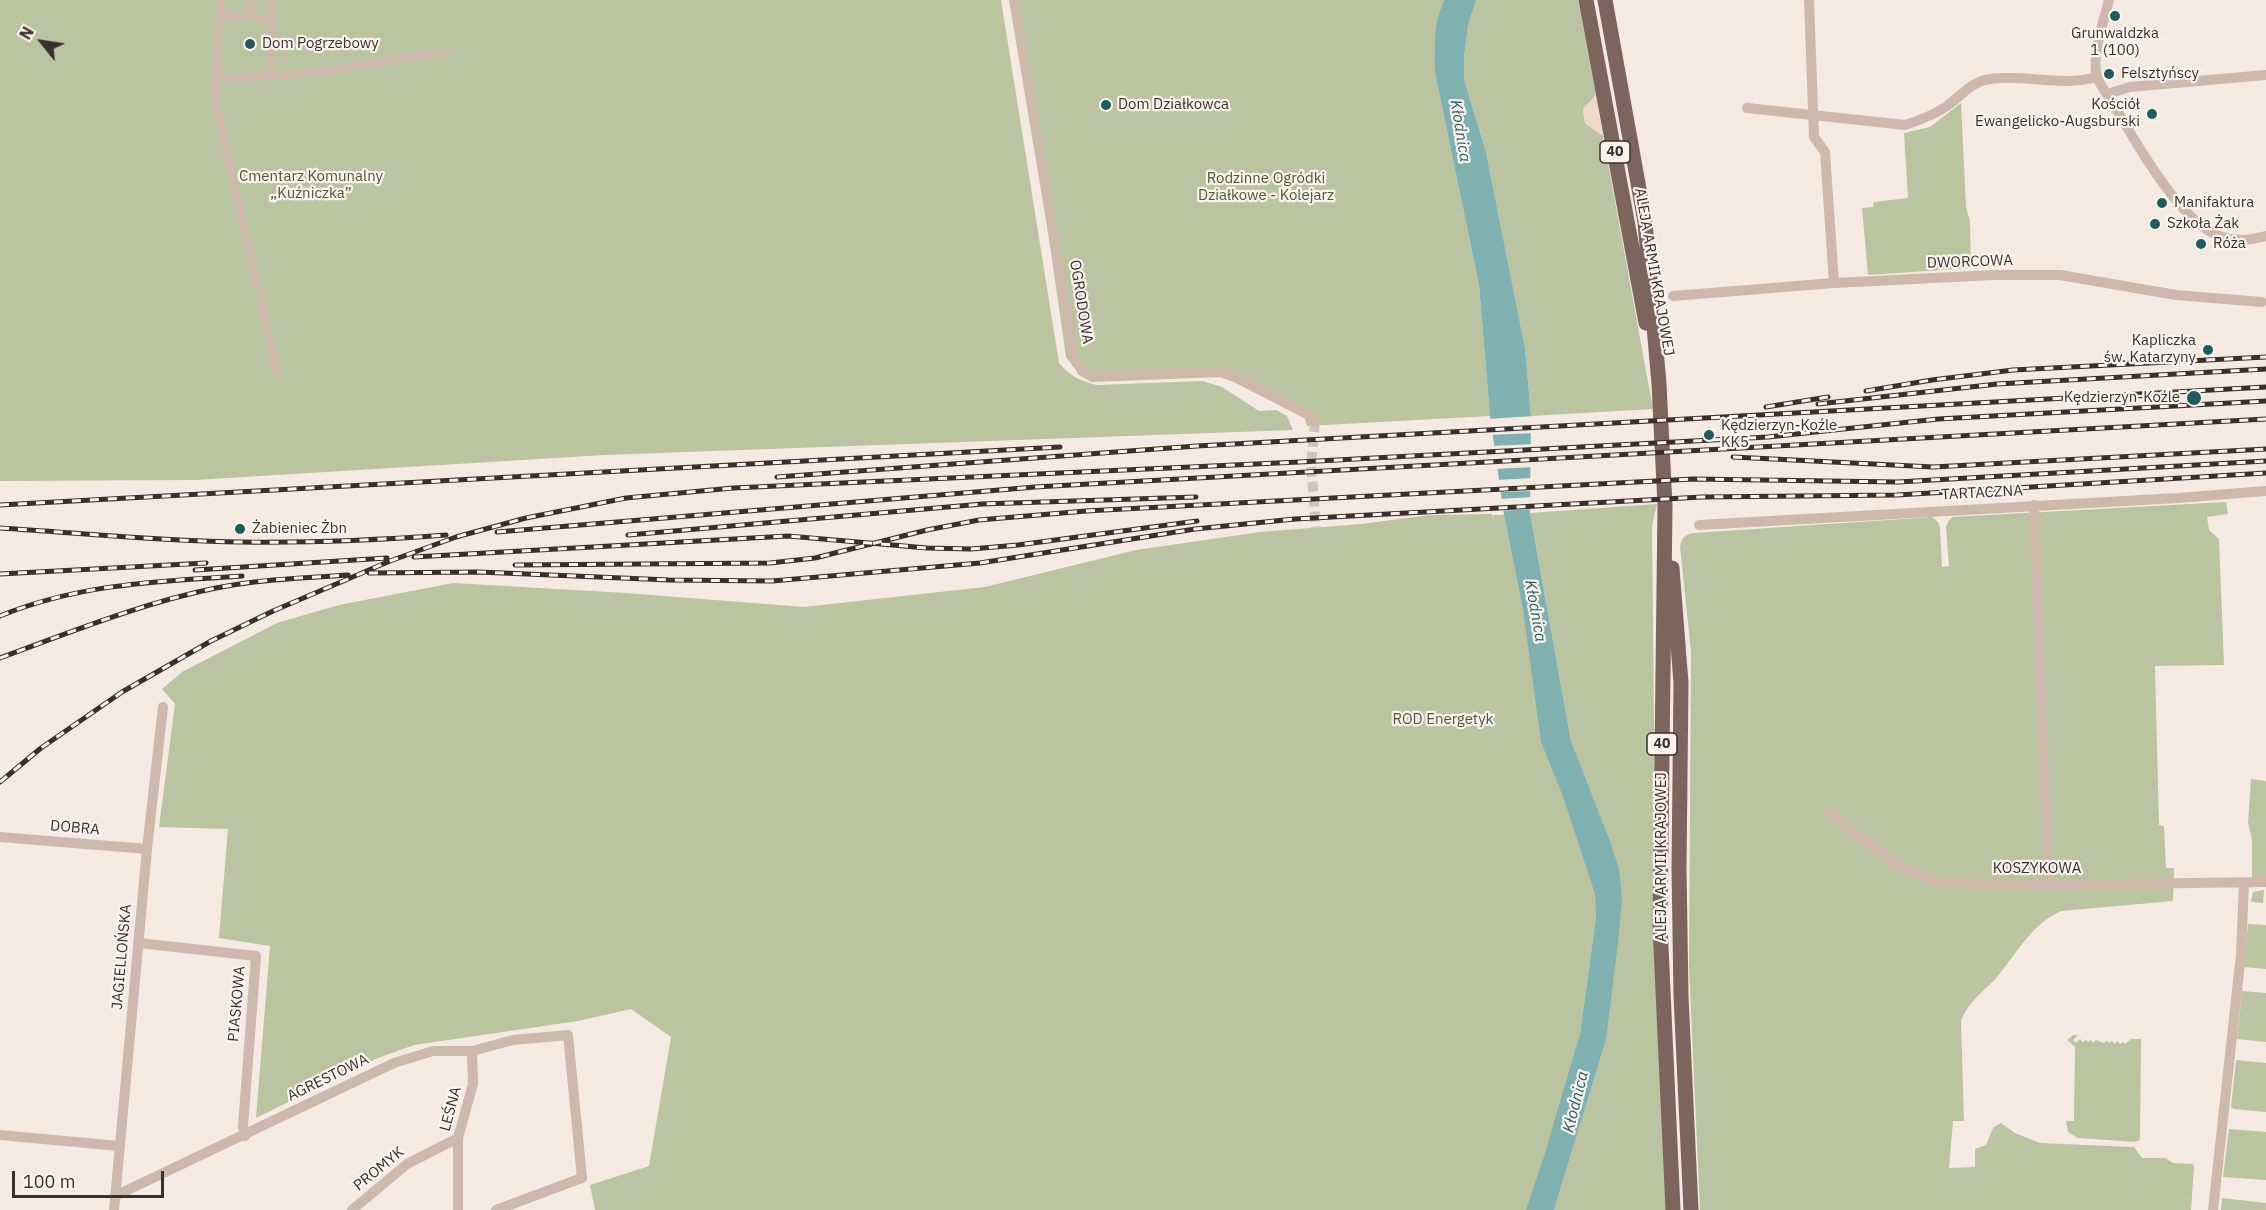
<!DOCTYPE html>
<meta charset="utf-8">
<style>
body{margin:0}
#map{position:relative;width:2266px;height:1210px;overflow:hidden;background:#f4eae1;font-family:"IBM Plex Sans",sans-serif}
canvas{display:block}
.north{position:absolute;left:12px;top:12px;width:60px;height:60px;-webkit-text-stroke:4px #fbf4ee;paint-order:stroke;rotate:300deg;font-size:16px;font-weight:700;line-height:24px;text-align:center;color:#3b2f2b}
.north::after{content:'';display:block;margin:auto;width:21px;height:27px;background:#3b2f2b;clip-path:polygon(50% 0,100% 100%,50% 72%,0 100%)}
.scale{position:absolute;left:12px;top:1171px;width:152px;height:27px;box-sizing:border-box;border:3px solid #3b2f2b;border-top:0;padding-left:8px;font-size:18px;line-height:21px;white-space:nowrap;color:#3b2f2b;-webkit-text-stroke:4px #fbf4ee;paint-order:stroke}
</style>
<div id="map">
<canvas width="2266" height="1210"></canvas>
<div class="north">N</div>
<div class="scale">100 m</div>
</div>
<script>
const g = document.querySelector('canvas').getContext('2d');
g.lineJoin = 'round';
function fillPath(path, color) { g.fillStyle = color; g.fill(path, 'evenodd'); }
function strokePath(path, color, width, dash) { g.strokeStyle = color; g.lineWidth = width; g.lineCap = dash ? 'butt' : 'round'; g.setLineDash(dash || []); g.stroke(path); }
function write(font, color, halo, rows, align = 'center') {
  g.font = font + ' "IBM Plex Sans",sans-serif'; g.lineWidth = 4.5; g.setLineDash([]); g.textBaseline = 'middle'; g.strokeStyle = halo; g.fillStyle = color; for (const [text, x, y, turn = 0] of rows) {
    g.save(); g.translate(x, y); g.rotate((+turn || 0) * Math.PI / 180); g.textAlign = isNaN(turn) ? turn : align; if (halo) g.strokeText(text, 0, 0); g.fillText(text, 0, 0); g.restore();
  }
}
fillPath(new Path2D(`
 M0,0H1001L1059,363C1070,376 1080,381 1097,385L1203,381L1222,387L1259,411L1276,410L1287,416L1293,430L604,455L195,480L0,481Z
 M1010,0H1444C1433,24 1434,47 1435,73L1479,285L1490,416L1307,426L1304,416L1219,370L1106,375L1075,369L1066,357L1039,169Z
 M1476,0H1578L1596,95L1583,109L1585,123L1603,136L1653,409L1531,416L1525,348L1486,152L1464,79V57L1468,26Z
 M1961,103L1966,207L1970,221L1971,268L1868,275L1862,208L1873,207L1874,202L1908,198L1904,133L1930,127Z
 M2226,502L2228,514L2207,517L2209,530L2219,539L2224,665L2155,666L2159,825L2164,826L2166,868H2174L2173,901L2061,911C2031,924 2016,955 1996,978C1983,992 1967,1003 1961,1021L1964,1121H1953L1949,1168L1975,1167V1149L1986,1145L1993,1128L2001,1123L2015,1133L2040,1143L2134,1147L2142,1158H2165L2173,1163L2193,1164L2194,1168L2191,1210H1700L1689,967L1691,652L1680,546C1683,536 1685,534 1695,533L1932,517L1938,522L1940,528L1942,567L1949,566L1946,527L1948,522L1952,517Z
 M1657,504L1652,526L1656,916L1668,1210H1554L1606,1040L1619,869L1571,741L1530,513Z
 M1492,514L1494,522L1493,515H1504L1535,664L1595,875L1596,917L1580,1034L1568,1081L1527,1210H595L590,1185L649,1166L671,1037L631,1009L578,1021L414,1045L378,1058L256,1118L270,946L219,938L228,829L159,827L175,704L162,689L182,672L277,623L339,605L453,583L626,593L804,607L985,587L1136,550L1260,532L1361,524L1430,515Z
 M2251,779L2266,781V878L2252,879V839L2248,823Z
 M2264,890L2263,903L2251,902L2253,892Z
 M2248,924L2266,925V969L2244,967Z
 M2242,991L2266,993V1042L2237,1039Z
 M2073,1035H2078L2073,1040L2076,1043L2080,1039L2083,1042L2086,1040L2088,1042L2091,1040L2093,1043L2096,1040L2104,1043L2107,1041L2109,1043L2112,1041L2115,1044L2117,1041L2120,1044L2123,1042L2125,1044L2131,1039H2141L2140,1140L2135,1142L2078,1138L2068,1132L2066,1121H2074L2075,1047L2067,1040Z
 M2236,1060L2266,1063V1112L2234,1109L2231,1107Z
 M2229,1129L2266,1132V1180L2223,1177Z
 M2222,1198L2266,1203V1210H2221Z`), '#bac4a0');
fillPath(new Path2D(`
 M1596,95L1603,136L1585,123L1583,109Z`), '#ecdac8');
fillPath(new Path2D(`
 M1444,0H1476L1468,26L1464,57V79L1486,152L1525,348L1531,416L1530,513L1571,741L1611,844L1619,869L1622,898L1618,943L1606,1040L1554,1210H1526L1544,1156L1580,1034L1596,917L1595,894L1564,799L1541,742L1523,609L1504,515L1490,416L1479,285L1435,73C1434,47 1433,24 1444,0Z`), '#7fb1b0');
fillPath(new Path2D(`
 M1534,416V433L1490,435L1487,419Z
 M1534,444V467L1494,469L1491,446Z
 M1533,478V491L1498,492L1496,480Z
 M1533,497V509L1501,511L1499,499Z`), '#f4eae1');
strokePath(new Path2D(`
 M1315,422L1311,465L1316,528`), '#cfc5bd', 10, [10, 5]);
strokePath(new Path2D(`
 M221,0L216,97L217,108L277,373
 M250,15V0
 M220,16L239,17L250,15L272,22
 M270,76L273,0
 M217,79L304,74L446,52`), '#cdb9ac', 8);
strokePath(new Path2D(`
 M1014,0L1074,357L1082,371L1093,377L1220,372L1235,377L1309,415L1315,422
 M1809,0L1814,137L1825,152L1834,283
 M2109,0C2104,20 2091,57 2097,76C2099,84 2106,93 2111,100C2131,135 2177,216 2213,233C2231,242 2246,241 2266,236
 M2107,94L2130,87L2266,75
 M1747,108L1905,125C1921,120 1934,115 1947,106C1961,96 1972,81 1990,79C2025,74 2060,87 2097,77
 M1673,296L1834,283L1994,275H2060L2176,295L2262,302
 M2034,505L2049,885
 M1699,525L2178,498L2266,491
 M1829,812L1896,865L1940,883L2049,885L2266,882
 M0,837L147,849
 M139,943L256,956L243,1126L245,1136
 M0,1135L119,1146
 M115,1196L394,1063L433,1051H472L513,1040L568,1035L582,1178L496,1210
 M114,1210L147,849L163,707
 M352,1210L407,1164L458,1138
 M458,1210V1138L473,1084L472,1051
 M2213,1210L2241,954L2244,883`), '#cdb9ac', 10);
strokePath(new Path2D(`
 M1586,0L1646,323
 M1605,0L1645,222L1659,384L1665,505L1660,925L1673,1210
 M1672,568L1681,683L1679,868L1681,996L1691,1210`), '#7c655c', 15);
const rail = new Path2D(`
 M1866,391L1932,380L2013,370L2266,357
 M1818,404L1997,384L2266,369
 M1766,407L1828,397
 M1733,457L1933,467L2266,449
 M777,477L1197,446L2266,387
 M0,505L1060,447
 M0,528C80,533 161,541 241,542C310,543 378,540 446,535
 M497,532L1035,487L2266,419
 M628,535L982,504L1196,497
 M414,557L788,536L927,548L971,549L1018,545L1197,521
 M515,565L770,563L815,558L927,530L979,520L1086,511L1693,479L1898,482L2266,461
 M195,570L387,558
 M369,573L479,572L669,580L772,581L980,563L1195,529L1295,519L1702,497L1897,495L2266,473
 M0,574L206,563
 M0,616C78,584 159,581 242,576
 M0,658C71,632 142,603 216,588C260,579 304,578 348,575
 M0,782L41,748L122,692L211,641L273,611L390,561L456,537L526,518L626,498L733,488L1299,462L1768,437L1938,419L2266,401`);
strokePath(rail, '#3b2f2b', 5);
strokePath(rail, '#fbf4ee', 3, [9]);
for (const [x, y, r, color] of [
 [2115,16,6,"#1f5d5d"],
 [250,44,6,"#1f5d5d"],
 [2109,74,6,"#1f5d5d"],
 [1106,105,6,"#1f5d5d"],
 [2152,114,6,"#1f5d5d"],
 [2162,203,6,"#1f5d5d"],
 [2155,224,6,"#1f5d5d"],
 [2201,244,6,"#1f5d5d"],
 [2208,350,6,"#1f5d5d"],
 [2194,398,8,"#1f5d5d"],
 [1709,435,6,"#1f5d5d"],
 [240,529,6,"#1f5d5d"]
]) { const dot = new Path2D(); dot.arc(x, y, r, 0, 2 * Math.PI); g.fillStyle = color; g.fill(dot); strokePath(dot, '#fbf4ee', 2); }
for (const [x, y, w] of [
 [1615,152,30],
 [1662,744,30]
]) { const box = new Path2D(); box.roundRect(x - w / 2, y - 11, w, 22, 4.5); g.fillStyle = '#fbf4ee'; g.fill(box); strokePath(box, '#3b2f2b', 1.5); }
write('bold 14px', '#3b2f2b', null, [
 ["40",1615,152],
 ["40",1662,744]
]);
write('15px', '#3b2f2b', '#fbf4ee', [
 ["Grunwaldzka",2115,34,"center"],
 ["1 (100)",2115,51,"center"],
 ["Dom Pogrzebowy",262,44],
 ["Felsztyńscy",2121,74],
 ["Dom Działkowca",1118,105],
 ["Kościół",2140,105,"right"],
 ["Ewangelicko-Augsburski",2140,122,"right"],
 ["Manifaktura",2174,203],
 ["Szkoła Żak",2167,224],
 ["Róża",2213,244],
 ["Kapliczka",2196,341,"right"],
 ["św. Katarzyny",2196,358,"right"],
 ["Kędzierzyn-Koźle",2180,398,"right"],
 ["Kędzierzyn-Koźle",1721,426],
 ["KK5",1721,443],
 ["Żabieniec Żbn",252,529]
], 'left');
write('15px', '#4c592e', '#fbf4ee', [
 ["Cmentarz Komunalny",311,177],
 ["„Kuźniczka”",311,194],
 ["Rodzinne Ogródki",1266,179],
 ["Działkowe - Kolejarz",1266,196],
 ["ROD Energetyk",1443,720]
]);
write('15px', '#3b2f2b', '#fbf4ee', [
 ["DWORCOWA",1970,262,-2],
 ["ALEJA ARMII KRAJOWEJ",1654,272,80],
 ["OGRODOWA",1081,302,81],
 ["TARTACZNA",1982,493,-3],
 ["DOBRA",75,828,5],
 ["ALEJA ARMII KRAJOWEJ",1662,857,-90],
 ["KOSZYKOWA",2037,869],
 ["JAGIELLOŃSKA",122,957,-85],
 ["PIASKOWA",237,1004,-85],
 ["AGRESTOWA",328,1078,-26],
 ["LEŚNA",451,1109,-75],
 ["PROMYK",379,1169,-39]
]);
write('italic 16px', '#1f5d5d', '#fbf4ee', [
 ["Kłodnica",1460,131,81],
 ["Kłodnica",1535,611,80],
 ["Kłodnica",1576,1102,-76]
]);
</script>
